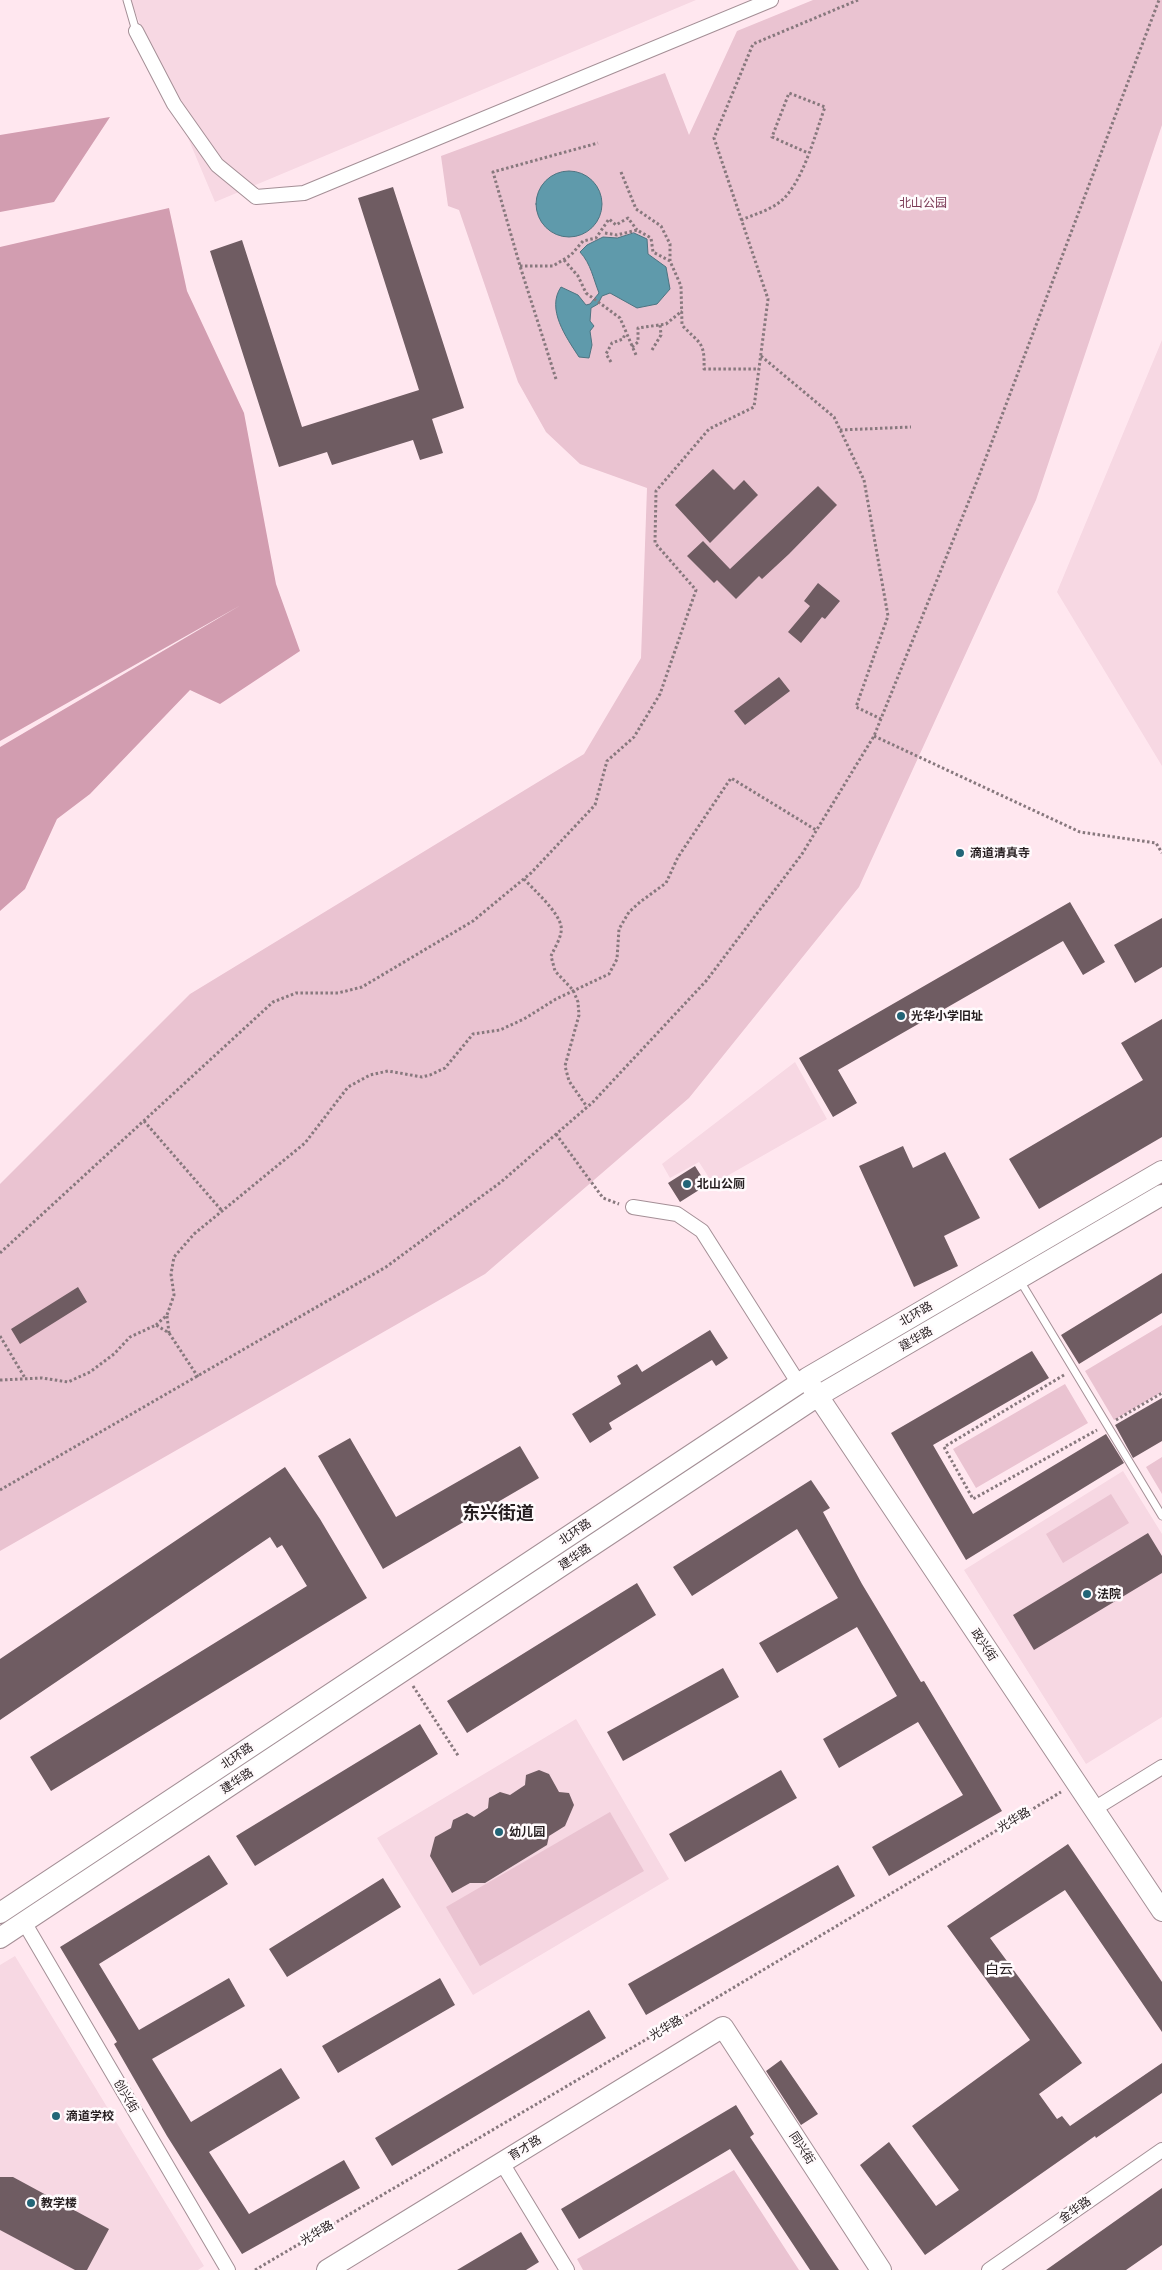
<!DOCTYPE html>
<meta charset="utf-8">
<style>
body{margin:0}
canvas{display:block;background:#ffe7ef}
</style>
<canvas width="1162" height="2270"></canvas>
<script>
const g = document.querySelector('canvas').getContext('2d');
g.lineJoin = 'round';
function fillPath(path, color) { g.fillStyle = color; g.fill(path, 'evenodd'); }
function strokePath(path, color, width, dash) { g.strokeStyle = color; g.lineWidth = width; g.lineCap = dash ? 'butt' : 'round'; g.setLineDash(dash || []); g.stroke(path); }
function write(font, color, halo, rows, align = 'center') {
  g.font = font + ' "Asap Condensed","Noto Sans SC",sans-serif'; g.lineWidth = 5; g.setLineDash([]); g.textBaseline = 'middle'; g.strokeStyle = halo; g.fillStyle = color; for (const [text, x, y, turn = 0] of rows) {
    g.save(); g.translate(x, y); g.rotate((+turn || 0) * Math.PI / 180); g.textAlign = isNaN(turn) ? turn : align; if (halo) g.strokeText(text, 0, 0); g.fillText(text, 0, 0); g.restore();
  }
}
fillPath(new Path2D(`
 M130,0H696L215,202Z
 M1162,340V766L1057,592Z
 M795,1062L827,1119L713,1184L699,1162L670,1178L662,1164Z
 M1123,1471L1162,1534V1717L1086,1764L964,1570Z
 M576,1719L669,1879L473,1995L377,1838Z
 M15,1956L204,2266L198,2270H0V1965Z`), '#f7d8e3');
fillPath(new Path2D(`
 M813,0H1162V125L1036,500L859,887L689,1098L485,1274L0,1551V1184L190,994L584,754L641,658L647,488L580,464L546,432L518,382L459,210L448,206L441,156L665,73L689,135L737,31Z
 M1162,1325V1392L1114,1420L1085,1371Z
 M1065,1384L1088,1423L976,1488L953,1449Z
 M1162,1457V1494L1146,1467Z
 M1111,1494L1129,1523L1063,1563L1046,1534Z
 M610,1812L644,1871L480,1966L446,1907Z
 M734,2170L799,2270H583L577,2259Z`), '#eac3d1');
fillPath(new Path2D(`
 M110,117L54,202L0,212V135Z
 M169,208L187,291L244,413L276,584L300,651L220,704L190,690L90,794L57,819L25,889L0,911V747L241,605L0,741V247Z`), '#d29db0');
const water = new Path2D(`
 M536 204a33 33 0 1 1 66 0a33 33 0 1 1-66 0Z
 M634,233L647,239L648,254L666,267L670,289L657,304L637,308L610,293L602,296L598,304L591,308L590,321L594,326L590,331L592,345L589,358L579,357C566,337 546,309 561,287L578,295L586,305L590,304L599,293C593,278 591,264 580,252L587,245L603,237L617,238Z`);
fillPath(water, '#5f9aab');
strokePath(water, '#4e7481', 1);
fillPath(new Path2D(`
 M393,187L464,408L432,419L443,453L420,460L413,440L332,465L327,452L279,467L210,251L242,240L302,427L419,390L358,198Z
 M713,469L734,490L744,480L758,495L710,543L675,505Z
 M818,486L837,505L789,554L762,579L759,576L736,599L717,580L714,583L687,556L703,541L730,569Z
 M818,583L840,601L825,619L822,617L801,643L788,632L810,606L804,601Z
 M779,677L790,691L745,725L734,711Z
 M1070,902L1105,962L1083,975L1063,941L838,1070L857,1103L833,1117L799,1058Z
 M1162,918V967L1135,983L1114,945Z
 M1162,1019V1137L1039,1209L1009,1159L1143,1080L1121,1043Z
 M903,1146L913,1168L945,1152L980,1218L944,1236L958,1266L914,1287L859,1166Z
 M695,1166L707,1185L680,1202L668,1183Z
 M1162,1273V1313L1079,1364L1061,1335Z
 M78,1287L87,1302L20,1344L11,1329Z
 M710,1330L728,1358L716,1366L712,1360L609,1423L612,1429L590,1443L572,1414L621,1384L617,1376L637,1364L642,1372Z
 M1032,1351L1049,1378L933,1445L973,1514L1106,1434L1124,1463L966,1560L891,1433Z
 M1162,1398V1441L1133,1458L1115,1425Z
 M350,1438L396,1517L520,1446L539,1478L383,1569L318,1456Z
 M285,1467L320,1519L367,1598L51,1791L30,1757L307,1586L282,1545L277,1548L270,1537L0,1720V1659Z
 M811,1480L830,1508L823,1512L862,1584L921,1682L924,1681L1002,1811L889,1876L872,1847L963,1795L918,1722L839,1768L823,1739L897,1696L857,1627L777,1673L759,1643L838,1598L797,1529L692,1596L673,1567Z
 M1148,1533L1162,1556V1573L1034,1650L1013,1615Z
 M637,1583L656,1615L467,1733L447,1701Z
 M723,1668L739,1697L623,1761L607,1732Z
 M420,1724L438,1754L255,1866L236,1836Z
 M539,1770L549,1774L559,1792L569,1793L574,1805L565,1826L549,1836L547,1845L485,1883H470L452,1893L430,1856L435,1837L451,1828L453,1820L467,1813L474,1817L488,1808L489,1798L500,1792L510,1795L525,1785L526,1775Z
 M781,1770L797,1798L685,1862L669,1834Z
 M1068,1844L1162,1982V2032L1065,1890L990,1938L1082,2063L1039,2094L1057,2119L1062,2116L1070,2126L1162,2063V2093L1096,2138L1095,2136L925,2255L860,2165L889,2142L936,2206L959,2190L912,2126L1030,2040L947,1926Z
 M209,1855L228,1884L99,1964L139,2030L229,1978L245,2006L152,2059L191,2122L281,2068L300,2098L209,2152L249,2214L344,2160L360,2188L242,2254L167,2136L114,2044L117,2042L60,1947Z
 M838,1865L855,1896L646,2015L628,1984Z
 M383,1878L401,1907L287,1977L269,1949Z
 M440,1978L455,2005L338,2073L322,2046Z
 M589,2010L606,2038L392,2166L375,2138Z
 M781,2060L818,2114L801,2125L766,2071Z
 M736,2105L754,2134L750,2137L839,2270H810L730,2149L579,2239L561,2209Z
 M0,2177H13L109,2229L87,2270H75L0,2230Z
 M1162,2188V2245L1126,2270H1046Z
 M521,2232L539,2262L526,2270H457Z`), '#6f5c62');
const lane = new Path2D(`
 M127,0L136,31
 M1019,1279L1162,1516`);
const street = new Path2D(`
 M136,31L174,104L217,165L256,197L304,193L771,0
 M633,1207L677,1214L702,1231L799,1384
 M1094,1809L1162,1767
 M24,1922L228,2270
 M502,2163L567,2270
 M989,2270L1162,2150`);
const secondary = new Path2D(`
 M812,1387L1162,1911
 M0,1913L807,1378L1162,1171
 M0,1938L818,1396L1162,1195
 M327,2270L723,2027L881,2270`);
strokePath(lane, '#a48f96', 9);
strokePath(street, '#a48f96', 16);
strokePath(secondary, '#a48f96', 22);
strokePath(new Path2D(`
 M621,172L636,209L661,226L670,244V261L681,286L682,325C699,344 705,340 704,369H759
 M741,220C753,215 767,211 777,204C802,188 815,134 825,107L789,93L772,137L808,153
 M605,233L617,235L637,230L651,238L653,252L670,261
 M564,260L578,276L586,293L620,318L636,355
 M520,266H553L571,255L583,241L596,238L609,219L616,225L628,218L637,230
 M632,347L638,342V328L666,324L682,311
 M652,350L661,335L660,324
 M761,356L834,417L864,480L888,616L856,707L881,719
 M611,362L606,354L612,343L623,339L625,334
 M556,379L520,266L493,172L598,143
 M840,430L911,427
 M874,736L1080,832L1156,843L1162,853
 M524,879C534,890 558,911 561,926C563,935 555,947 551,956L555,971L573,990L578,1002L579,1015L565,1066L569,1081L587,1107
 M144,1121L223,1212
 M556,1134L603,1198L619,1204
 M0,1253L273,1002L296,993H338L362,987L473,921L531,873L595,805L607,761L634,737L660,694L696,590L655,543L656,491L709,429L754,407L768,299L714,138L753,44L858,0
 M167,1316L169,1333
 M156,1325L167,1315L174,1295L171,1274L174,1257L194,1234L305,1143L348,1087L370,1075L388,1071L422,1077L430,1075L445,1068L473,1034L500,1030L524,1019L556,999L609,974L617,959L619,929L629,912L640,902L666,883L678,857L731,778L816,830
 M0,1336L25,1378
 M1064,1375L944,1447L973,1499L1097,1430
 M0,1380L42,1378L68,1382L90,1372L114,1354L130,1337L156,1325L169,1333L198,1377
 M1116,1420L1162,1393
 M0,1490L386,1267L501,1182L593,1102L706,981L802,854L874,736L979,476L1159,0
 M413,1686L459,1757
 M255,2270L696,2010L1061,1792`), '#87787d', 3, [2.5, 2.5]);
strokePath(lane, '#fff', 7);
strokePath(street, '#fff', 14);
strokePath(secondary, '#fff', 20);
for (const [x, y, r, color] of [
 [960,853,5,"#226577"],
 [901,1016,5,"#226577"],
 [687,1184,5,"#226577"],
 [1087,1594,5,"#226577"],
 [499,1832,5,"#226577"],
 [56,2116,5,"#226577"],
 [31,2203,5,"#226577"]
]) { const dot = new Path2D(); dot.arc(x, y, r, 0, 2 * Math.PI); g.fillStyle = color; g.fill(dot); strokePath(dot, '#fffafc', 2); }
write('12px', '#7b3955', '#fffafc', [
 ["北山公园",923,203]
]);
write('bold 12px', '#251d1f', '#fffafc', [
 ["滴道清真寺",970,853],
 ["光华小学旧址",911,1016],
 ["北山公厕",697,1184],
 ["法院",1097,1594],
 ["幼儿园",509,1832],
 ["滴道学校",66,2116],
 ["教学楼",41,2203]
], 'left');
write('12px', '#251d1f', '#fffafc', [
 ["北环路",916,1314,-30],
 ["建华路",916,1339,-30],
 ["北环路",575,1532,-34],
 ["建华路",575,1557,-34],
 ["政兴街",984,1645,56],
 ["北环路",237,1756,-34],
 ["建华路",237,1781,-33],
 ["光华路",1014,1820,-31],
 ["光华路",666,2028,-31],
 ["创兴街",126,2096,60],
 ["育才路",525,2148,-32],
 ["同兴街",802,2148,57],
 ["金华路",1075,2210,-35],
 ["光华路",317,2233,-31]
]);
write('14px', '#251d1f', '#fffafc', [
 ["白云",999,1970]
]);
write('bold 18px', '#251d1f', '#fffafc', [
 ["东兴街道",498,1513]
]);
</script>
